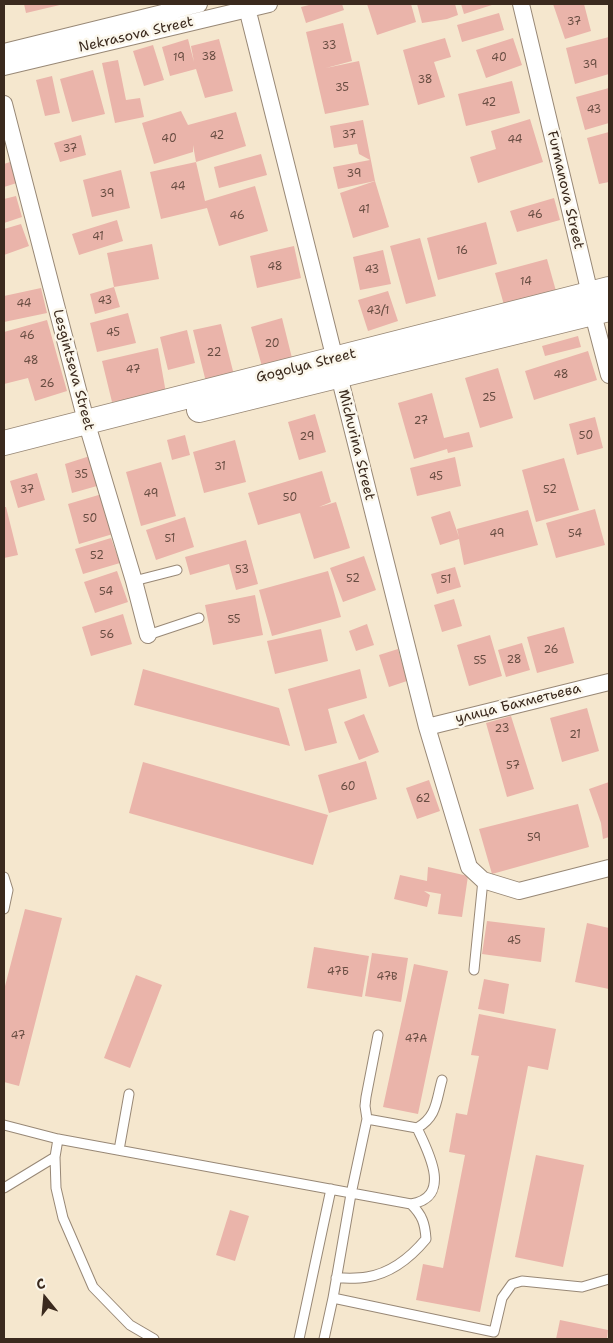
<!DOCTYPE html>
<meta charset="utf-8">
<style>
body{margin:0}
#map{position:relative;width:613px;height:1343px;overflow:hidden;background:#f5e7ce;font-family:"Shantell Sans",sans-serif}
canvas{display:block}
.frame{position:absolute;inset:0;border:5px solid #3b2a1e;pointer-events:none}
.north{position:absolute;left:20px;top:1273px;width:50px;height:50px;-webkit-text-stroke:4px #fbf7ec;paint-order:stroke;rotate:343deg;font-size:14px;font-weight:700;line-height:20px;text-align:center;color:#3b2a1e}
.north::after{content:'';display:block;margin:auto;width:18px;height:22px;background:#3b2a1e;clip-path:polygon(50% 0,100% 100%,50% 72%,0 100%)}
</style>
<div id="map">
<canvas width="613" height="1343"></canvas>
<div class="frame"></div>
<div class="north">С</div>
</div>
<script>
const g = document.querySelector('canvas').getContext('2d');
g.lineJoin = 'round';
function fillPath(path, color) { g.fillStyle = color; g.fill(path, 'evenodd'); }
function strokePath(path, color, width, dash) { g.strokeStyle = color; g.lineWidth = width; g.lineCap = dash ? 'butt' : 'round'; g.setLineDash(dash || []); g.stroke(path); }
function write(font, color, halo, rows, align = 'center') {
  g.font = font + ' "Shantell Sans",sans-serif'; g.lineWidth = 5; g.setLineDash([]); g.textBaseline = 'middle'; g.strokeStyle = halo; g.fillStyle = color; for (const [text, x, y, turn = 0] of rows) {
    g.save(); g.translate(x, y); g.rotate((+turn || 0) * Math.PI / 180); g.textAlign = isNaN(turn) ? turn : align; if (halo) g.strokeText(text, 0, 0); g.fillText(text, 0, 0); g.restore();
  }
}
fillPath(new Path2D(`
 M24,4H64L26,13Z
 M313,4H342L344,10L306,23L301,7Z
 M367,4H411L416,22L377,35Z
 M417,4H455L458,15L447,19L422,23Z
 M461,4H495L464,14Z
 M553,4H584L591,31L565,39Z
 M499,13L504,30L462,42L457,25Z
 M343,23L352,61L326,68L359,61L369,105L325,114L306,32Z
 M609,37V74L575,84L566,48Z
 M445,38L451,57L434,62L445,97L418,105L403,50Z
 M513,38L522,65L486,78L476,50Z
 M188,39L194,62L191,46L219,39L233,91L205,98L196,69L170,76L162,47Z
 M153,45L164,80L144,86L133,51Z
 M118,60L126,100L140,98L144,117L115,123L102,63Z
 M93,70L105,114L72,122L60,79Z
 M52,76L60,113L45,116L36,80Z
 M512,81L520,113L466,126L458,94Z
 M609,88V123L585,130L576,97Z
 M181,111L188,125L236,112L246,146L196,162L205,201L255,186L268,231L219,246L207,208L161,219L150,172L196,162L193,145V152L154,164L142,123Z
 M530,119L543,162L478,183L470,157L496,149L491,131Z
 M363,120L375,181L338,189L333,167L370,160L359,154L357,144L334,148L330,126Z
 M609,132V182L599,184L587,138Z
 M81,135L86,155L60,162L54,143Z
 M261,154L267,175L219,188L214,167Z
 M13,161L20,182L4,187V164Z
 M121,170L130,208L92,217L83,180Z
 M375,181L389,227L353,238L340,193Z
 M16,196L22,217L4,223V199Z
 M554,198L560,220L517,232L510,211Z
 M117,220L123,241L79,255L72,234Z
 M486,222L497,264L438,280L427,238Z
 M21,224L29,246L4,255V229Z
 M420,238L436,296L406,304L390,246Z
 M152,244L159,279L114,287L107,253Z
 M294,246L301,278L257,288L250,256Z
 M383,250L391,284L360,290L353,257Z
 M547,259L556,291L504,305L495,273Z
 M114,287L120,307L95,314L90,294Z
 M41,288L47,313L4,322V296Z
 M388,291L398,321L368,331L358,300Z
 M128,313L136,343L97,352L90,323Z
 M282,318L293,362L263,370L251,327Z
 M47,320L67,391L35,401L28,378L4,384V332Z
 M221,324L234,375L206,382L193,330Z
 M187,330L195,363L168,370L160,337Z
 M578,336L581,347L545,356L542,346Z
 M158,348L166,393L112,402L102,361Z
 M588,351L597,380L534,400L525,371Z
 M498,368L513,418L480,428L465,378Z
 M432,393L444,438L469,432L473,447L448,453L447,449L414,459L398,403Z
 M315,414L326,452L299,460L288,422Z
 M595,417L603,448L577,455L569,424Z
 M185,435L190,455L172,460L167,440Z
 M235,440L246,482L204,493L193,452Z
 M90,456L97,486L72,493L65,464Z
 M455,457L461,486L417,496L410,468Z
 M564,458L579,510L536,522L522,470Z
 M161,462L176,516L141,526L126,472Z
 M322,471L331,502L319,507L336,502L350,548L314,559L300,513L258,525L248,493Z
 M37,473L45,500L18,508L10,481Z
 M102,494L113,534L79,544L68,504Z
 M4,507H6L18,555L4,558Z
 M595,509L605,545L556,558L546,523Z
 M528,510L538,545L464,565L459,539L440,545L431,517L450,511L459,537L457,529Z
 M185,517L194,547L156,560L146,530Z
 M111,538L120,563L83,574L75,549Z
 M246,540L258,584L236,590L229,564L190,575L185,557Z
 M364,556L376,590L343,602L330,568Z
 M455,567L461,587L437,594L431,574Z
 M117,571L128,602L95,613L84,582Z
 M328,571L341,617L272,636L259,590Z
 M255,595L263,635L213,645L205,605Z
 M454,599L462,626L442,632L434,605Z
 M123,614L132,644L91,656L82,627Z
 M367,624L374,645L356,651L349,631Z
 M564,627L574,663L537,673L527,637Z
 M321,629L328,661L275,674L267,641Z
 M490,635L502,676L469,686L457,645Z
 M522,643L530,670L506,677L498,650Z
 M398,649L407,681L389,687L379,655Z
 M143,669L279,708L290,746L134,705Z
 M360,669L367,698L328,709L337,743L305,751L288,689Z
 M587,708L599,751L562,762L550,718Z
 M364,714L379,752L359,760L344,722Z
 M511,716L534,789L507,797L486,723Z
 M366,761L377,799L329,813L318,775Z
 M143,762L328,815L313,865L129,813Z
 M429,780L440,811L417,819L406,788Z
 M609,782V837L603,839L601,823L589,789Z
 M578,804L589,847L492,874L479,829Z
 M428,867L468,876L462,917L438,914L441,894L424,891L430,895L427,907L394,899L400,875L427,881Z
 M25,909L62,918L19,1086L4,1082V990Z
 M487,921L545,928L541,962L482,954Z
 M587,923L609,928V989L575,982Z
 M314,947L369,956L362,997L307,988Z
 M372,953L408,958L401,1002L365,996Z
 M414,964L448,971L418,1114L383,1107Z
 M136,975L162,985L130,1068L104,1058Z
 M484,979L509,984L504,1014L478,1009Z
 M479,1014L556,1029L548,1070L528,1066L480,1312L416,1300L423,1264L443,1268L465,1155L449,1152L456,1113L467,1115L479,1056L471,1055Z
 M536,1155L584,1165L563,1267L515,1257Z
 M230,1210L249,1216L235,1261L216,1255Z
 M560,1320L608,1330L607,1339H556Z`), '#eab4aa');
const lane = new Path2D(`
 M134,581L177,570
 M148,635L199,618
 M4,877L8,890L4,909
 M474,970L483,880
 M378,1035L366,1097L365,1106L367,1119L351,1194L333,1298L494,1332L502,1298L512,1284L522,1281L582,1287L609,1279
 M367,1119L417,1128C437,1117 436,1101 442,1080
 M4,1125L58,1139L411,1204C453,1197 428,1151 417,1128
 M58,1139L55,1157L56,1188L63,1218L93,1287L130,1325L154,1339
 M119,1150L129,1094
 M4,1188L55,1157
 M336,1278C346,1278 357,1279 367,1277C392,1273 411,1257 426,1239C425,1223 422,1215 411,1204
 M299,1339L331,1189
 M324,1339L333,1298`);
const street = new Path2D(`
 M246,4L427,727L469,867L483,880L519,891L609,868
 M521,4L590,294L593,314L609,375
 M4,52L199,4
 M4,67L269,4
 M4,104L86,421L134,581L148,635
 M427,727L609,682`);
const secondary = new Path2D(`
 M199,410L609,309
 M4,443L609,289`);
strokePath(lane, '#988876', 11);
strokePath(street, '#988876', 18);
strokePath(secondary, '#988876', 26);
strokePath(lane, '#fff', 9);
strokePath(street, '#fff', 16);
strokePath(secondary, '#fff', 24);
write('11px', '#674c41', null, [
 ["37",574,22],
 ["33",329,46],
 ["38",209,57],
 ["19",179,58],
 ["40",499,58],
 ["39",590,65],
 ["38",425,80],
 ["35",342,88],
 ["42",489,103],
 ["43",594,110],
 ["37",349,135],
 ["42",217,136],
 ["40",169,139],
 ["44",515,140],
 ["37",70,149],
 ["39",354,174],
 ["44",178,187],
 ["39",107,194],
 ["41",364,210],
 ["46",535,215],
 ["46",237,216],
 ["41",98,237],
 ["16",462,251],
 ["48",275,267],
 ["43",372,270],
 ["14",526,282],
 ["43",105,301],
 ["44",24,304],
 ["43/1",378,311],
 ["45",113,333],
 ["46",27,336],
 ["20",272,344],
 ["22",214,353],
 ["48",31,361],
 ["47",133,370],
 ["48",561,375],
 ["26",47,384],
 ["25",489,398],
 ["27",421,421],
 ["50",586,436],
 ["29",307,437],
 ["31",220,467],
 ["35",81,475],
 ["45",436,477],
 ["37",27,490],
 ["52",550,490],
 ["49",151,494],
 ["50",290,498],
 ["50",90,519],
 ["49",497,534],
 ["54",575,534],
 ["51",170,539],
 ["52",97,556],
 ["53",242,570],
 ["52",353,579],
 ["51",446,580],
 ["54",106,592],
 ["55",234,620],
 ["56",107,635],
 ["26",551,650],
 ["28",514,660],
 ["55",480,661],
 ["23",502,729],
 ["21",575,735],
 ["57",513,766],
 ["60",348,787],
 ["62",423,799],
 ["59",534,838],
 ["45",514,941],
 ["47Б",338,972],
 ["47В",387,977],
 ["47",18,1036],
 ["47А",416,1039]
]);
write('14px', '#3b2a1e', '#fbf7ec', [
 ["Nekrasova Street",136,35,-13],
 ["Furmanova Street",565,190,77],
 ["Gogolya Street",306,366,-14],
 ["Lesgintseva Street",73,370,75],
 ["Michurina Street",356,445,76],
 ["улица Бахметьева",518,704,-14]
]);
</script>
